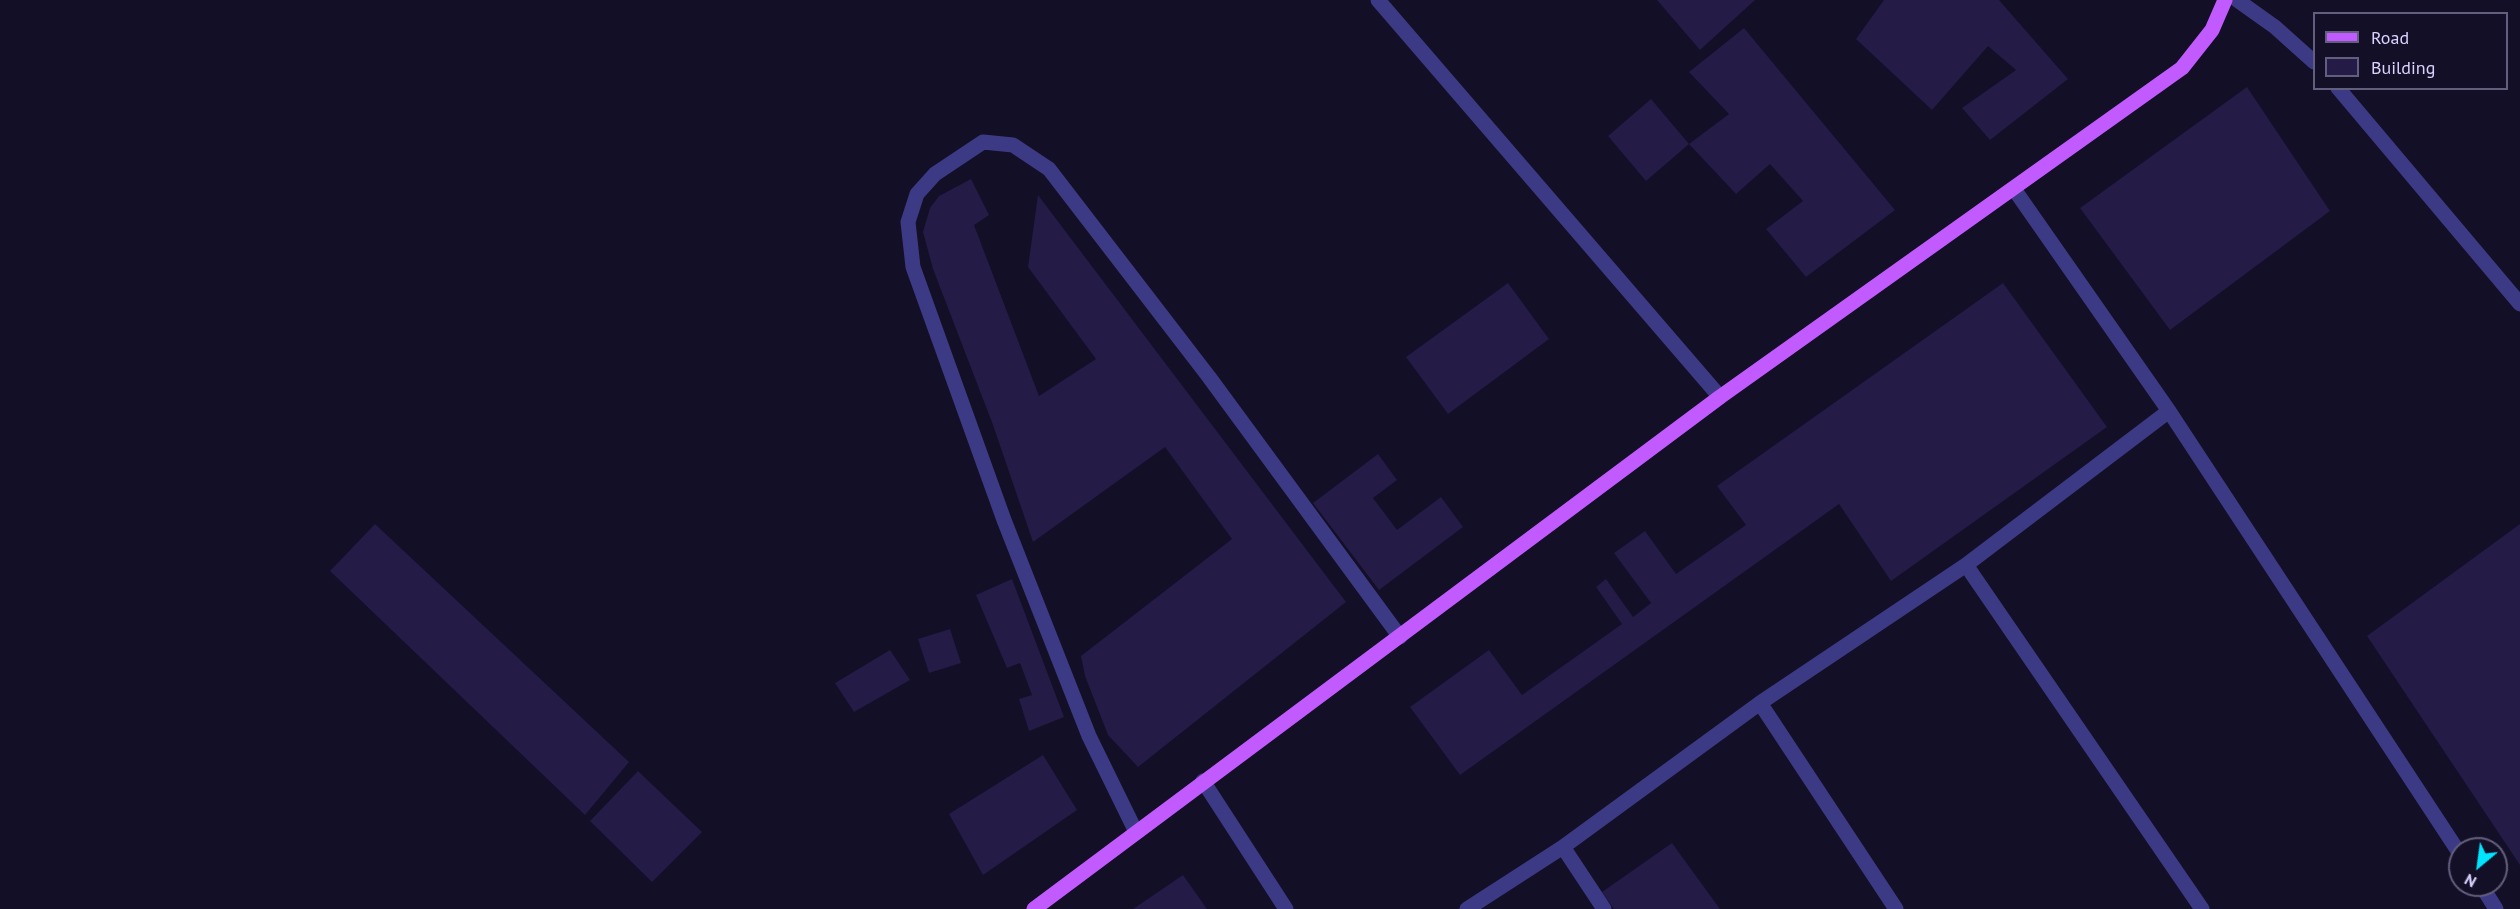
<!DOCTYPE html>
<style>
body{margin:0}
#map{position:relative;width:2520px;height:909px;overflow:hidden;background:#130f26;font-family:"PT Sans",sans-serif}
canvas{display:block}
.legend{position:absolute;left:2313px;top:12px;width:195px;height:78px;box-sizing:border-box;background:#130f26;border:2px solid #625e7d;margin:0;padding:8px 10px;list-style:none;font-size:18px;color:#d9d4ff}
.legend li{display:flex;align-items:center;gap:12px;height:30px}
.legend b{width:30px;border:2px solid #625e7d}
.north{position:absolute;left:2448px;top:837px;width:60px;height:60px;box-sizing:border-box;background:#130f26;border:2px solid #625e7d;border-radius:50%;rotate:209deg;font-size:16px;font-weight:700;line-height:24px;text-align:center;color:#d9d4ff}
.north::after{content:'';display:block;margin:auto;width:21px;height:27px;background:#00e5ff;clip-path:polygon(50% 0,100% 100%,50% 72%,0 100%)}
</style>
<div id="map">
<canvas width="2520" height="909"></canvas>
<ul class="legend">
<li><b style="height:8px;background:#c25bff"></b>Road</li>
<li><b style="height:16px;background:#241b47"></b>Building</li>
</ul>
<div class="north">N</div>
</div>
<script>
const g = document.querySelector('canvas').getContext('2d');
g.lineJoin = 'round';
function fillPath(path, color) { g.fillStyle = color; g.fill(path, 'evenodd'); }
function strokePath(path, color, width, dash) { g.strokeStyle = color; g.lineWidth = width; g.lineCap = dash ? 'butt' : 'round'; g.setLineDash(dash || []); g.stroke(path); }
fillPath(new Path2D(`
 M1657,0H1755L1700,50Z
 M1884,0H1999L2068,79L1990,140L1962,108L2016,70L1988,46L1932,110L1856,39Z
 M1744,28L1895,210L1806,277L1766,229L1803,201L1770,164L1736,194L1689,144L1646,181L1608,136L1651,99L1689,144L1729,114L1689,72Z
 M2247,87L2330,211L2170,330L2080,208Z
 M971,179L989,215L974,225L1039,396L1096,359L1028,267L1038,195L1346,602L1138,767L1108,735L1085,676L1081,656L1232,539L1165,447L1033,542L993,425L933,269L923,232L930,208L939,196Z
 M1508,283L1549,339L1448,414L1406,357Z
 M2003,283L2107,427L1891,581L1839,504L1460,775L1410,707L1489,650L1522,695L1622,624L1596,587L1606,579L1633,617L1651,603L1614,553L1645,531L1676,574L1746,525L1717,486Z
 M1378,454L1397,480L1373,498L1397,530L1441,497L1463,527L1379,590L1313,503Z
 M375,524L629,762L585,815L330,571Z
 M2520,524V865L2367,636Z
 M1012,579L1064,717L1029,731L1019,699L1032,695L1020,663L1007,668L976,595Z
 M950,629L961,663L929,673L918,639Z
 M890,650L910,680L854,712L835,683Z
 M1043,755L1077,810L983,875L949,814Z
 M638,771L702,832L652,882L590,821Z
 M1672,843L1720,909H1614L1602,892Z
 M1183,875L1207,909H1133Z`), '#241b47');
strokePath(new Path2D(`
 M1378,0L1720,397
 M2237,0L2275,27L2314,62
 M2338,88L2520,304
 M2014,189L2169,411L2460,854
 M1966,565L2202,909
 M1760,703L1896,909
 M1203,781L1286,909
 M1136,832L1089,736L1004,520L913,267L908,222L917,194L935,174L983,142L1013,145L1049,169L1209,377L1400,637
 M1563,847L1604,909
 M2481,885L2496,909
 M1467,909L1563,847L1760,703L1966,565L2169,411`), '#3d3a85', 15);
strokePath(new Path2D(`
 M1034,909L1720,397L2182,68L2212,30L2225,0`), '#c25bff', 15);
</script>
